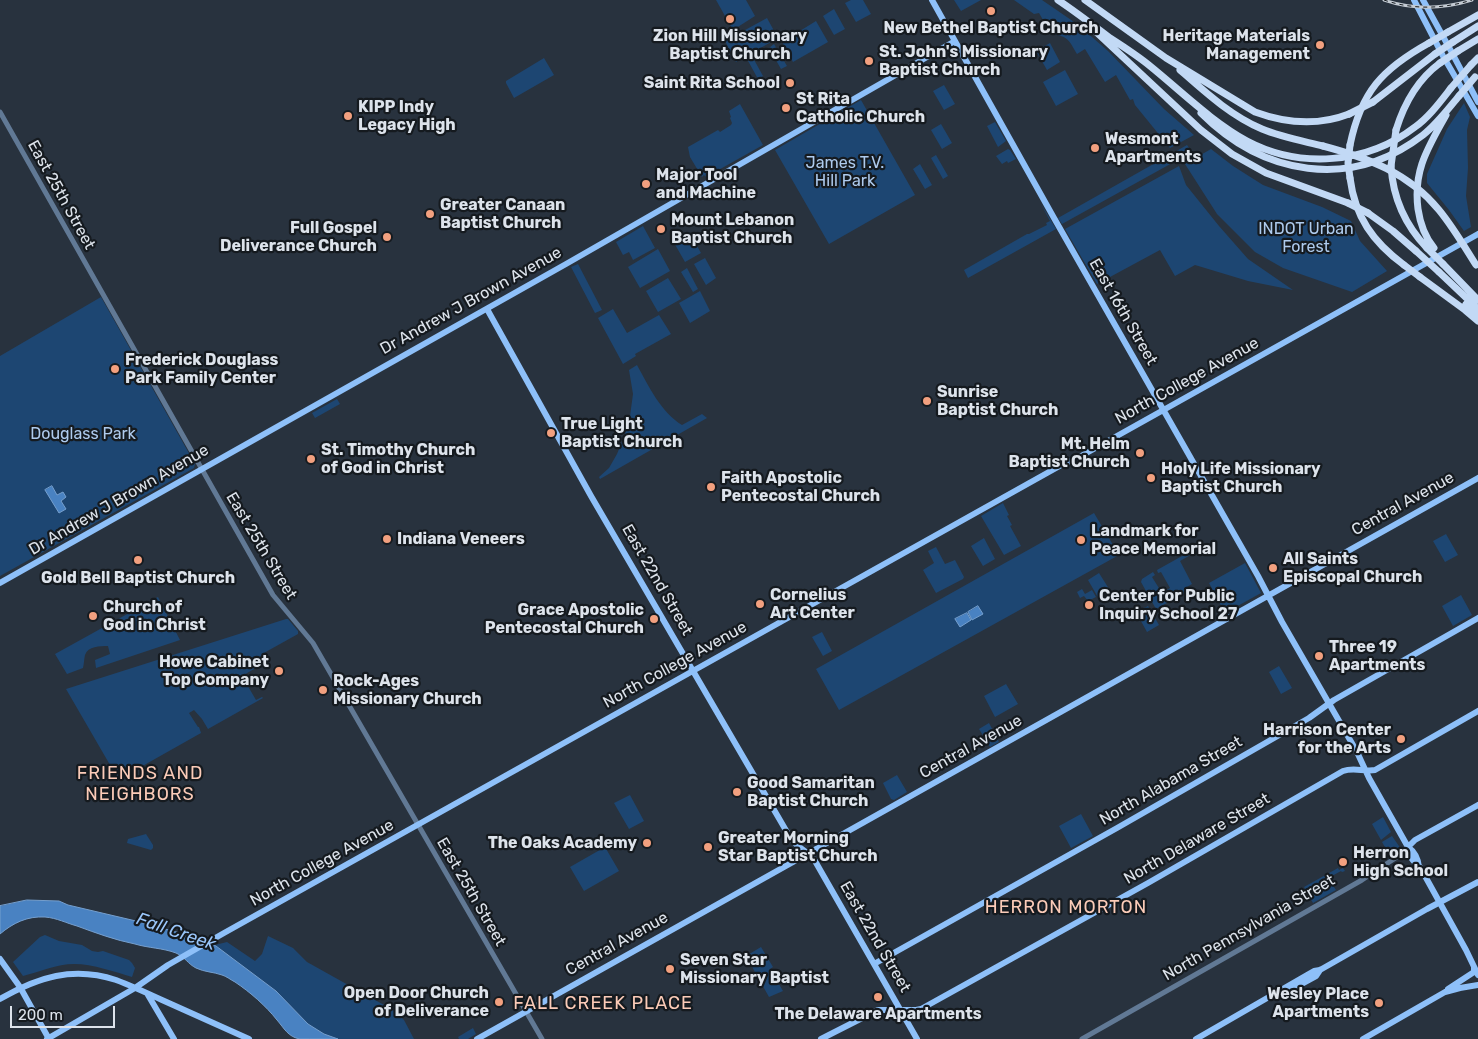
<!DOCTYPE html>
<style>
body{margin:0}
#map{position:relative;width:1478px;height:1039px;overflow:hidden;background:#28323e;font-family:Rubik,sans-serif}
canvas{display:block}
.scale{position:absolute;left:10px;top:1006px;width:105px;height:22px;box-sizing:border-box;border:2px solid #dde3eb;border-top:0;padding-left:6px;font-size:15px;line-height:18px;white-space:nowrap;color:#dde3eb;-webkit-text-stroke:4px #151a1f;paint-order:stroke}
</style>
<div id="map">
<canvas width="1478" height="1039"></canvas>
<div class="scale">200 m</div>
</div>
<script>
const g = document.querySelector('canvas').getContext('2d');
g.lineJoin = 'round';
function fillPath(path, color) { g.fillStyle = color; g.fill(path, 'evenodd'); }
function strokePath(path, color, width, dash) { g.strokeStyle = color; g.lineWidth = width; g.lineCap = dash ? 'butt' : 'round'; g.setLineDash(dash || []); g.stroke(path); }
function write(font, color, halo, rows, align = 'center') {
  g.font = font + ' Rubik,sans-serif'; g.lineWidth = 4.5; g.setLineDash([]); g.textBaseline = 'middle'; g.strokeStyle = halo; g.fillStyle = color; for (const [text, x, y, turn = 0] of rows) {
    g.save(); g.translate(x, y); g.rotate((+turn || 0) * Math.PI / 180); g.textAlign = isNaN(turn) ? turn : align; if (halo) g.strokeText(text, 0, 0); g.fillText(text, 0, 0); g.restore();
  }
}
fillPath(new Path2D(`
 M716,0H746L755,16L733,30Z
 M851,0H863L871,14L856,22L845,3Z
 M954,0H981L961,11Z
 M1014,0H1042L1077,24L1108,51L1164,109L1194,135L1170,148L1135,105L1133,99L1130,100L1116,75L1105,82L1085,49L1077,54C1069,40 1068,36 1051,34L1039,13L1034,14Z
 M834,9L845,29L834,35L823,16Z
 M767,18L778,38L736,62L725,41Z
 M816,21L828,42L793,62L782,42Z
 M1050,43L1060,62L1047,70L1036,51Z
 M774,44L787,66L781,69L769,48Z
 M752,56L763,76L758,79L747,59Z
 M544,58L554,75L514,98L506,83V81Z
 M1065,70L1078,94L1056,106L1043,82Z
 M944,85L955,104L944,110L933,91Z
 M861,100L915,195L829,244L775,150Z
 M1464,103L1470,117L1467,130L1468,168L1466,196L1471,227L1464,231L1449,210L1427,183V174L1447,129Z
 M740,104L763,145L706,177L704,175L702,177L690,157L688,147L718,130L720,132L731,125L732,123L730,118L731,117L729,111Z
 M995,122L1006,141L998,147L987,126Z
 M941,124L952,143L942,149L931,130Z
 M1187,145L1192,152L1062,224L1058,218Z
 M1008,149L1010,150L1016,159L1008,163L1007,161L1002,164L996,156Z
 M1211,149L1233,166L1263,185L1322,207L1351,221L1360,241L1387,271L1352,292L1283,268L1255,252L1217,214L1185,164Z
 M936,155L948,176L943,179L931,158Z
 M920,164L932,185L925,189L913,169Z
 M1179,166L1186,185L1219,226L1248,259L1293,290L1248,281L1195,265L1175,276L1160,250L1097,284L1065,229Z
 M1040,202L1056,229L968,278L964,270L1027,234H1029L1047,225L1046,223L1050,221Z
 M643,226L655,248L633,260L629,252L623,255L616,242Z
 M689,232L701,253L685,262L673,241Z
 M658,249L670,271L640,288L628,267Z
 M705,258L716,278L706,285L694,264Z
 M578,264L602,310L595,313L571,267Z
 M687,268L698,289L693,292L681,272Z
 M668,278L681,299L658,312L646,291Z
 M700,291L710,311L690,323L679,303Z
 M101,297L195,464L194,468L0,576V356Z
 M613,309L627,333L659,315L671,334L635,354L636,356L623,364L598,318Z
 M637,365C649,387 661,412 682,425L702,414L707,418L600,479L599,477L609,468L617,454L624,437L630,416L633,394L629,370Z
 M337,399L340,404L315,418L312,413Z
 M1003,503L1009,515L1007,516L1012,525L1010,526L1021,546L1004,555L981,516Z
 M1094,513L1119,555L839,710L816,669Z
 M1446,534L1458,555L1445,562L1433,541Z
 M984,538L995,559L983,566L971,546Z
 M1200,546L1201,549L1180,561L1192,584L1185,588L1187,592L1156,609L1141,582L1142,579L1153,572L1155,575L1152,577L1162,593L1170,588L1161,572L1158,573L1157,570Z
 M936,547L945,564L955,560L964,577L963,579L936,593L923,570L934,563L928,551Z
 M1245,563L1261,593L1225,613L1209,583Z
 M1099,573L1111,592L1099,599L1088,580Z
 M1082,589L1085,594L1092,590L1096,597L1088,601L1084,596L1080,598L1077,592Z
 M1461,595L1472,615L1453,626L1442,606Z
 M158,597L180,640L96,668L95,660L110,654L108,646C100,646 88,646 85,655C84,659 84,664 83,668L67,674L55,654Z
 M1148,606L1159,625L1147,632L1136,612Z
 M286,619H288L298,631V634L262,654L266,662L242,676L256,700L262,697L263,698L208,729L202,719L194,710L189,713L198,727H199L201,733L123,777L119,778L117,777L66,689Z
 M822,632L832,651L823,656L812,637Z
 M1279,666L1292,688L1281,694L1269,672Z
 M1006,684L1018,704L995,717L984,696Z
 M989,723L999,742L990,747L979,729Z
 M897,775L907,792L894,800L891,799L883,783Z
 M630,795L644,821L629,829L614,803Z
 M1081,814L1093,836L1071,848L1059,826Z
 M1383,817L1391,832L1381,840L1372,824Z
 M146,834L153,845V848L151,850L127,843L128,839Z
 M1392,836L1401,849L1390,856L1382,842Z
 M605,847L619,871L584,891L570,867Z
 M1338,868L1339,870L1343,868L1345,871L1342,872L1341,871L1330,877L1331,879L1329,880L1336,890L1313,903L1304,887Z
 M45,935L59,941L82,945L92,951L98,952L103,951L129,960L132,963L135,968L132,977C115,972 93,964 74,964C57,964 39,972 23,976L13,962L40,937Z
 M268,936L293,948L307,962L393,1010L404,1020L414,1039H338L324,1034L308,1024L276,991L215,945L227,942L255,961L262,954Z
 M761,947L773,967L770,969L783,991L769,997L746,956Z
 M473,1028L476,1034L468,1039H459L458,1037Z`), '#1d4672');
const water = new Path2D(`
 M52,486L57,495L63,492L66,497L61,501L66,509L59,513L45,490Z
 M978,606L983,614L972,620L968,612Z
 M967,613L971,620L960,627L955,619Z
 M27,900L59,901L68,905L136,921L198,938L216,946L276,991L308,1024L324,1034L338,1039C326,1039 312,1039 300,1039C288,1037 284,1028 277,1020C266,1006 250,992 235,982C231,980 226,976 222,975C214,972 204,972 196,968C188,964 185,957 176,953C163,948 148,948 135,944C115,940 96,933 77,926C66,923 57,918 45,917C27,916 13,923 0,934V906Z`);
fillPath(water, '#4982c2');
strokePath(water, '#759fce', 1);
strokePath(new Path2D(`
 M0,112L273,595L313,643L542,1039
 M1082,1039L1362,880L1403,853L1408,847`), '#617995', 5);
strokePath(new Path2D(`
 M932,0L1054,218L1258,576L1282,622L1357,752L1369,778L1408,847C1415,852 1418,858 1419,867
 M1414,0L1443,56L1478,116
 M1423,0L1451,51L1478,102
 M487,309L591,496L791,839C798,848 809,852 815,861L917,1039
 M0,583L566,264L955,41
 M1408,847C1409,857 1413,861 1420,867L1466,950L1478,975
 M1408,847L1415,840L1478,805
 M0,959L20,987L49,1039
 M874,964L1117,828L1309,718L1334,700L1478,618
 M1448,989L1474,972V967
 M1283,994L1316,976L1320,970
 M148,995L174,1039
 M0,999C38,977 73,966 116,980C132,986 147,993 162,1000C191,1013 220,1026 249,1039
 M47,1039L135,988L168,965L224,933L1065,463L1074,460L1478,234
 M477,1039L1478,478
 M821,1039L878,1010H916L921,1009L1148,883L1343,771C1354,767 1364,772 1375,770L1478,711
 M1196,1039L1307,975L1314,971L1320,970L1427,909L1478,882
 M1363,1039L1445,992L1460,988L1478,985`), '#8ec0f9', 6);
strokePath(new Path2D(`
 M1058,0C1076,12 1093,25 1110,38C1124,47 1138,56 1150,66C1181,91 1212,122 1247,141C1300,169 1367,164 1415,127C1429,117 1440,102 1451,88
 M1085,0L1166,58L1255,112C1285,123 1318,126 1349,114
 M1094,30L1201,130L1232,154L1266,173L1348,203
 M1448,32L1478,15
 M1453,42L1478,26
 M1458,51L1478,39
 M1471,65L1478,58
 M1180,70C1205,92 1231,116 1262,129C1281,137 1303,141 1323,146
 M1373,102L1435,54
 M1201,113C1263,175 1350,191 1423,135C1437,124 1448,109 1459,96
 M1396,130C1404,104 1417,80 1440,63
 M1350,145C1361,92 1382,69 1429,43
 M1391,166C1393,199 1405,225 1427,248
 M1350,178C1355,217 1373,242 1404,265
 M1368,213L1393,231L1416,251
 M1434,248C1425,237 1420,223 1418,209C1413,170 1428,148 1446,115
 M1443,264L1478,300
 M1439,272L1478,309
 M1420,277L1465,310L1478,321
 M1466,304L1478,315`), '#c2d9f5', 7);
const rail = new Path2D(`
 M1384,0C1413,10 1443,9 1472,0`);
strokePath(rail, '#c4cbd3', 3);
strokePath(rail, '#151a1f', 1, [4]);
strokePath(new Path2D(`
 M1429,43L1448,32
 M1435,54L1453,42
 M1440,63L1458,51
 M1451,88L1471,65
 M1459,96L1475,77
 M1349,114L1373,102
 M1350,145L1348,163L1350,178
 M1323,146C1368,158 1409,173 1439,210C1453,227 1464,246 1476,265
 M1391,166L1396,130
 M1348,203L1368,213
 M1427,248L1443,264
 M1416,251L1439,272
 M1404,265L1420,277`), '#c2d9f5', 7);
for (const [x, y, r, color] of [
 [991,11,5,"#f2a07f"],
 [730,19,5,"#f2a07f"],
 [1320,45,5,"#f2a07f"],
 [869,61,5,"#f2a07f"],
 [790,83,5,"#f2a07f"],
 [786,108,5,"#f2a07f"],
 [348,116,5,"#f2a07f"],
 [1095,148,5,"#f2a07f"],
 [646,184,5,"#f2a07f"],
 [430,214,5,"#f2a07f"],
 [661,229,5,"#f2a07f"],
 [387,237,5,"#f2a07f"],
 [115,369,5,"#f2a07f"],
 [927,401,5,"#f2a07f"],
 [551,433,5,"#f2a07f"],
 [1140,453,5,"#f2a07f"],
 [311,459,5,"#f2a07f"],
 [1151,478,5,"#f2a07f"],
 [711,487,5,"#f2a07f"],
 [387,539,5,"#f2a07f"],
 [1081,540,5,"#f2a07f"],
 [138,560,5,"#f2a07f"],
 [1273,568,5,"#f2a07f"],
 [760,604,5,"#f2a07f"],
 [1089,605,5,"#f2a07f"],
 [93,616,5,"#f2a07f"],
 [654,619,5,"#f2a07f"],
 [1319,656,5,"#f2a07f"],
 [279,671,5,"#f2a07f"],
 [323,690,5,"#f2a07f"],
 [1401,739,5,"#f2a07f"],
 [737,792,5,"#f2a07f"],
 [647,843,5,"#f2a07f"],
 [708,847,5,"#f2a07f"],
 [1343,862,5,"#f2a07f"],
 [670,969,5,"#f2a07f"],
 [878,997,5,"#f2a07f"],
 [499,1002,5,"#f2a07f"],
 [1379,1003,5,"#f2a07f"]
]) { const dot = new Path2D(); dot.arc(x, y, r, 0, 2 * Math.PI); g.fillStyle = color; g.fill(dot); strokePath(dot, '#151a1f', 2); }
write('bold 16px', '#dde3eb', '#151a1f', [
 ["New Bethel Baptist Church",991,28,"center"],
 ["Zion Hill Missionary",730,36,"center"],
 ["Baptist Church",730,54,"center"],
 ["Heritage Materials",1310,36,"right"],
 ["Management",1310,54,"right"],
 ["St. John's Missionary",879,52],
 ["Baptist Church",879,70],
 ["Saint Rita School",780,83,"right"],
 ["St Rita",796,99],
 ["Catholic Church",796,117],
 ["KIPP Indy",358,107],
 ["Legacy High",358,125],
 ["Wesmont",1105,139],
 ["Apartments",1105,157],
 ["Major Tool",656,175],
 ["and Machine",656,193],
 ["Greater Canaan",440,205],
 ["Baptist Church",440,223],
 ["Mount Lebanon",671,220],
 ["Baptist Church",671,238],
 ["Full Gospel",377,228,"right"],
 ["Deliverance Church",377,246,"right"],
 ["Frederick Douglass",125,360],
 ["Park Family Center",125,378],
 ["Sunrise",937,392],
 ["Baptist Church",937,410],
 ["True Light",561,424],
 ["Baptist Church",561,442],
 ["Mt. Helm",1130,444,"right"],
 ["Baptist Church",1130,462,"right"],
 ["St. Timothy Church",321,450],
 ["of God in Christ",321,468],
 ["Holy Life Missionary",1161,469],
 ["Baptist Church",1161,487],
 ["Faith Apostolic",721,478],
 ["Pentecostal Church",721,496],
 ["Landmark for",1091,531],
 ["Peace Memorial",1091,549],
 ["Indiana Veneers",397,539],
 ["All Saints",1283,559],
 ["Episcopal Church",1283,577],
 ["Gold Bell Baptist Church",138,578,"center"],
 ["Cornelius",770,595],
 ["Art Center",770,613],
 ["Center for Public",1099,596],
 ["Inquiry School 27",1099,614],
 ["Church of",103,607],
 ["God in Christ",103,625],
 ["Grace Apostolic",644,610,"right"],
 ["Pentecostal Church",644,628,"right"],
 ["Three 19",1329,647],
 ["Apartments",1329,665],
 ["Howe Cabinet",269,662,"right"],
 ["Top Company",269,680,"right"],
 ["Rock-Ages",333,681],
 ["Missionary Church",333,699],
 ["Harrison Center",1391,730,"right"],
 ["for the Arts",1391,748,"right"],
 ["Good Samaritan",747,783],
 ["Baptist Church",747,801],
 ["Greater Morning",718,838],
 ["Star Baptist Church",718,856],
 ["The Oaks Academy",637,843,"right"],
 ["Herron",1353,853],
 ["High School",1353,871],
 ["Seven Star",680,960],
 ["Missionary Baptist",680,978],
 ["Open Door Church",489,993,"right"],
 ["of Deliverance",489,1011,"right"],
 ["Wesley Place",1369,994,"right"],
 ["Apartments",1369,1012,"right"],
 ["The Delaware Apartments",878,1014,"center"]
], 'left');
write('16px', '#aecbee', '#151a1f', [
 ["James T.V.",845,163],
 ["Hill Park",845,181],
 ["INDOT Urban",1306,229],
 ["Forest",1306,247],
 ["Douglass Park",83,434]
]);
write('16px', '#dde3eb', '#151a1f', [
 ["East 25th Street",61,195,61],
 ["Dr Andrew J Brown Avenue",471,301,-29],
 ["East 16th Street",1123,312,60],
 ["North College Avenue",1187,381,-29],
 ["Dr Andrew J Brown Avenue",119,500,-30],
 ["Central Avenue",1403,504,-29],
 ["East 25th Street",261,546,59],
 ["East 22nd Street",657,580,60],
 ["North College Avenue",675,665,-29],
 ["Central Avenue",971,747,-29],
 ["North Alabama Street",1171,781,-30],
 ["North Delaware Street",1197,839,-30],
 ["North College Avenue",322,863,-29],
 ["East 25th Street",471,892,60],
 ["North Pennsylvania Street",1249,928,-30],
 ["East 22nd Street",875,937,60],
 ["Central Avenue",617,944,-29]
]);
g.letterSpacing = '1px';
write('18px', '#fbcbb8', '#151a1f', [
 ["FRIENDS AND",140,774],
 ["NEIGHBORS",140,795],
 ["HERRON MORTON",1066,908],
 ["FALL CREEK PLACE",603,1004]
]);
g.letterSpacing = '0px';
write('italic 18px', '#9ac6fa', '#151a1f', [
 ["Fall Creek",176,932,19]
]);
</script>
